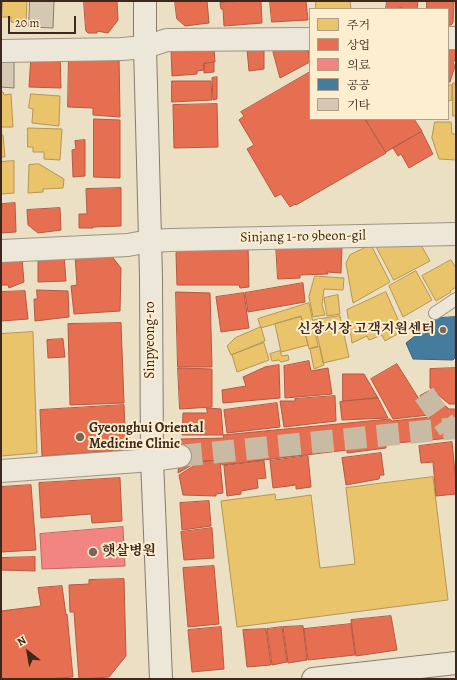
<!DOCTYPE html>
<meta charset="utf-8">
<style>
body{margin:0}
#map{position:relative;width:457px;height:680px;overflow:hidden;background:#ebdfc4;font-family:Alegreya,"Noto Serif KR",serif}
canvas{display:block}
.frame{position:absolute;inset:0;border:2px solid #3e271d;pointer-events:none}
.legend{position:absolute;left:309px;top:8px;width:140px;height:112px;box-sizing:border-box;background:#fceece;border:1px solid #b09e87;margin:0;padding:5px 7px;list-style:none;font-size:12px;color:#3e271d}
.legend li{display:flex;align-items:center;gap:8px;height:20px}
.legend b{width:20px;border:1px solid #b09e87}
.north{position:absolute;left:8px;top:632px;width:40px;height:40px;-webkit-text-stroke:3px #fceece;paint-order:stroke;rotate:329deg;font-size:11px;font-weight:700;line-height:16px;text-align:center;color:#3e271d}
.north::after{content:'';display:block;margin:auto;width:14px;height:18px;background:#3e271d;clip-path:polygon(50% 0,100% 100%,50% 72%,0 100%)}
.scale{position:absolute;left:8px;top:16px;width:68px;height:18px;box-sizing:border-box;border:2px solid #3e271d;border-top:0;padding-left:5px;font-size:12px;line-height:14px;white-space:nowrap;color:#3e271d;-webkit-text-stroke:3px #fceece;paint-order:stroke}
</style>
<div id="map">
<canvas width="457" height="680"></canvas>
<div class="frame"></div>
<ul class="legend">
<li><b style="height:11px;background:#e9c46a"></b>주거</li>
<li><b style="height:11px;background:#e76f51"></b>상업</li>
<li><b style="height:11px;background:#f28482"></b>의료</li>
<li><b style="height:11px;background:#457b9d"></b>공공</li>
<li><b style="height:11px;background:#d6c7b2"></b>기타</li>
</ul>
<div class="north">N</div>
<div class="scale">20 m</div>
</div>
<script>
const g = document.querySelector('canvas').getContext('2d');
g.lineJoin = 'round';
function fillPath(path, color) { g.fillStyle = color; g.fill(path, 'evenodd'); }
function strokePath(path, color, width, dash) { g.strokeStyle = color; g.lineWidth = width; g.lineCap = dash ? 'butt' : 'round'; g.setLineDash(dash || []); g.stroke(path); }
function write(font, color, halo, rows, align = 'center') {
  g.font = font + ' Alegreya,"Noto Serif KR",serif'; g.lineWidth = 4; g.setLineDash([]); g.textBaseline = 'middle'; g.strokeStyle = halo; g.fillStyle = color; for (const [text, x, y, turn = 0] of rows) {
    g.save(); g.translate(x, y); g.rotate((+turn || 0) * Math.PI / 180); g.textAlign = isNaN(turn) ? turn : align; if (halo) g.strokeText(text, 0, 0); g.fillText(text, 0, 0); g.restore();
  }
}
const homes = new Path2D(`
 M3,1H27L26,24L11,22V17H2Z
 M316,1H350L351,9H316Z
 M453,83H456V116H453Z
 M448,85H452V100L448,101Z
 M1,92H3L4,95L11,94L13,127H1Z
 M31,94L60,96L59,126L32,123L33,109L29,108Z
 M435,122H451L452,134H456V160L439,159L432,138Z
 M28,128L62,129L60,160L44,159V152H33V147H28Z
 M1,135H3L5,157H1Z
 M14,161V193L1,194V162Z
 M39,164L64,179L63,188L43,189V192L28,193L29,165Z
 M375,244L421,245L430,261L394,280Z
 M371,245L390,282L353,303L346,263L350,255Z
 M451,260L456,268V287L450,291L451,292L436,301L422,276Z
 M416,271L432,300L403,317L389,286Z
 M315,276L344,278L343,290L324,289L322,305L325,315L313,317L309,297Z
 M386,292L403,331L385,341L382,335L369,340L367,336L352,343L347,310Z
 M338,295L340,314L327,316L324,298Z
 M309,303L318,346L309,349L301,316L261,328L258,319Z
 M340,316L349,357L323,363L314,320Z
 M301,317L308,345L281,352L275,324Z
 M261,327L265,341L231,355L227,346L235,338Z
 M33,332L37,453L1,456V334Z
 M264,343L269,360L237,372L232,355Z
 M320,347L324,365L314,369L310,349Z
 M280,351L282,356L288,355L289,360L281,362L279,360L272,361L270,354Z
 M433,477L448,600L237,627L221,501L275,494L276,500L311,495L320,568L355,564L346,488Z`);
fillPath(homes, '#e9c46a');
strokePath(homes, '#b69553', 1);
const shops = new Path2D(`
 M84,1H117L118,20L108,33L97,31V33H88L86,31Z
 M175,1H207L209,23L185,26L177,19Z
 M245,1H261L262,23L224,26L223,9H221L220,3Z
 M270,1H306L308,20L272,22Z
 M387,1H418L417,9H404L400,7V9H386Z
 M427,1H454L453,23L451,25H448V9H427Z
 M448,45L456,46V58L453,63L455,66L450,82H448Z
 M214,48L215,62L204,63V70L197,71V74L172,76L171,50Z
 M264,48V69L249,71L247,49Z
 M283,49H308L310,62L280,78L273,52Z
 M60,53L61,88L29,87L31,56Z
 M69,53L119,55L120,117L93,115V108L68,107Z
 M214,63V72L204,73V64Z
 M310,72V119H365L386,153L296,205L295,204L290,207L281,194L275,197L247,149L254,145L239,120L244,116L241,112Z
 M217,77V99L213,100L212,78Z
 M172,81H211L212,100L172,102Z
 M217,104L218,147L174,148L173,105Z
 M94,119L120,120V178L94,177Z
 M366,119H414L422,131L386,152Z
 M422,132L433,154L409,168L401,154L398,156L393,148Z
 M85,140V176L73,177L72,150L76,149L75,141Z
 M121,188V226L93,227V228H79V214H87L86,189Z
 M15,203L16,232L1,233L2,204Z
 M60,208L61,230L38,233L28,225L27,210Z
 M186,245H248L249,287L240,288L239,285H177L176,253Z
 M276,245H342L341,273L327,272L328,274L300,275V278L278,279Z
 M64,254L66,281L38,282V255Z
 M110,254L121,268L120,311L74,314L71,286L77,285L75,255Z
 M22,258L24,282L9,288L8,285H1V259Z
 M303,283L305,302L248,312L245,293Z
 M37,290L68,291L69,317L35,321L34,299H37Z
 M25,291L28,319L1,321V292Z
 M176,292L210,293L212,367H178Z
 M244,293L249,328L221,332L216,297Z
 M121,323L124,403L70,405L68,324Z
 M63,339L65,357L48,358L47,340Z
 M309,361L311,371L328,368L332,394L285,398L284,366Z
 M397,364L429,415L393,419L371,379Z
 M279,365L280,398L223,403L222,390L246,386L243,377L265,367Z
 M178,368L212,369V407L180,409Z
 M456,368V404H449L430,388V369Z
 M343,374H364L378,398L343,401Z
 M429,391L449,409H456V434L451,438L386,444V448L347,453V450L222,465L221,460L199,461L178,473L181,439L224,438L223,435L390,419L392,421L431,417L420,396Z
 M335,396L336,421L284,427L280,401H295V399Z
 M378,398L388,418L342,420L340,402Z
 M277,403L280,427L227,433L224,410Z
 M124,405L126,450L42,456L40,410Z
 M207,408L221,409L223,435H182L183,413H207Z
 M452,442L456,482V494L436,496L433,462L421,463L419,446Z
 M381,453L384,475H380L379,479L346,485L342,458Z
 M308,456L311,487L296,489V485L273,488L270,461Z
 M220,461L223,493L216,494V496L183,495L179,475L200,462Z
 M264,461L266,478L257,479L258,488L241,491V494L227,496L224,466Z
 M120,478L122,521L92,523L91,514L41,518L39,483Z
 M31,485L36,550L1,552V487Z
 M209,501L211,526L182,530L180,503Z
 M212,528L214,558L184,560L181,532Z
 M35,557V571L1,570V558Z
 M214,566L219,624L188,627L183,568Z
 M124,579L126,656L109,677L79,679L74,612H70L69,585L89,584V580Z
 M62,586L66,615L67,614L73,677L45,679H1V611L41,606L38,588Z
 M391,616L397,650L356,656L351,620Z
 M351,624L355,655L308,660L304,629Z
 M303,626L307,660L288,663L283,627Z
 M221,627L224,669L192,672L188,630Z
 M282,627L287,662L272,665L267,629Z
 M266,629L271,665L247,667L243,630Z`);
fillPath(shops, '#e76f51');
strokePath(shops, '#b45941', 1);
const health = new Path2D(`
 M123,527L125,566L42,569L40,534Z`);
fillPath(health, '#f28482');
strokePath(health, '#bc6864', 1);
const public = new Path2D(`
 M455,317V358L453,360L413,359L406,343L438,318Z`);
fillPath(public, '#457b9d');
strokePath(public, '#436277', 1);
const building = new Path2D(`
 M30,1H54L53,28L29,27Z
 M1,52L14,53V88L1,87Z`);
fillPath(building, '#d6c7b2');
strokePath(building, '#867c6e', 1);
strokePath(new Path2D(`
 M424,394L449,429
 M180,456L456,428`), '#c8baa3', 22, [22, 11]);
const lane = new Path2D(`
 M435,313L456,299`);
const street = new Path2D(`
 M448,38H456
 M1,51L122,49L145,47L167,40L310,39
 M1,251L128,245L149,241L171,240L456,234
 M1,471L152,460L180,456`);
const secondary = new Path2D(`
 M145,1V47L151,277L152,460L161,679
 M313,679L456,663`);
strokePath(lane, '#9e9485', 14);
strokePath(street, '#9e9485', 24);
strokePath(secondary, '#867c6e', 24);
strokePath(lane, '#ede7d9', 12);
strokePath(street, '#ede7d9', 22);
strokePath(secondary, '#ede7d9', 22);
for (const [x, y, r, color] of [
 [443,330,4,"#7b6757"],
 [80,437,5,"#7b6757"],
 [93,552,5,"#7b6757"]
]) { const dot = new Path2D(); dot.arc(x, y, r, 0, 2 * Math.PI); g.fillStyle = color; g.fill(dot); strokePath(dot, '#fceece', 1.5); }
write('14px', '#3e271d', '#fceece', [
 ["Sinjang 1-ro 9beon-gil",303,237,-1],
 ["Sinpyeong-ro",151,340,-90]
]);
write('bold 14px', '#3e271d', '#fceece', [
 ["신장시장 고객지원센터",435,330,"right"],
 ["Gyeonghui Oriental",89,429],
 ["Medicine Clinic",89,445],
 ["햇살병원",102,552]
], 'left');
</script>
